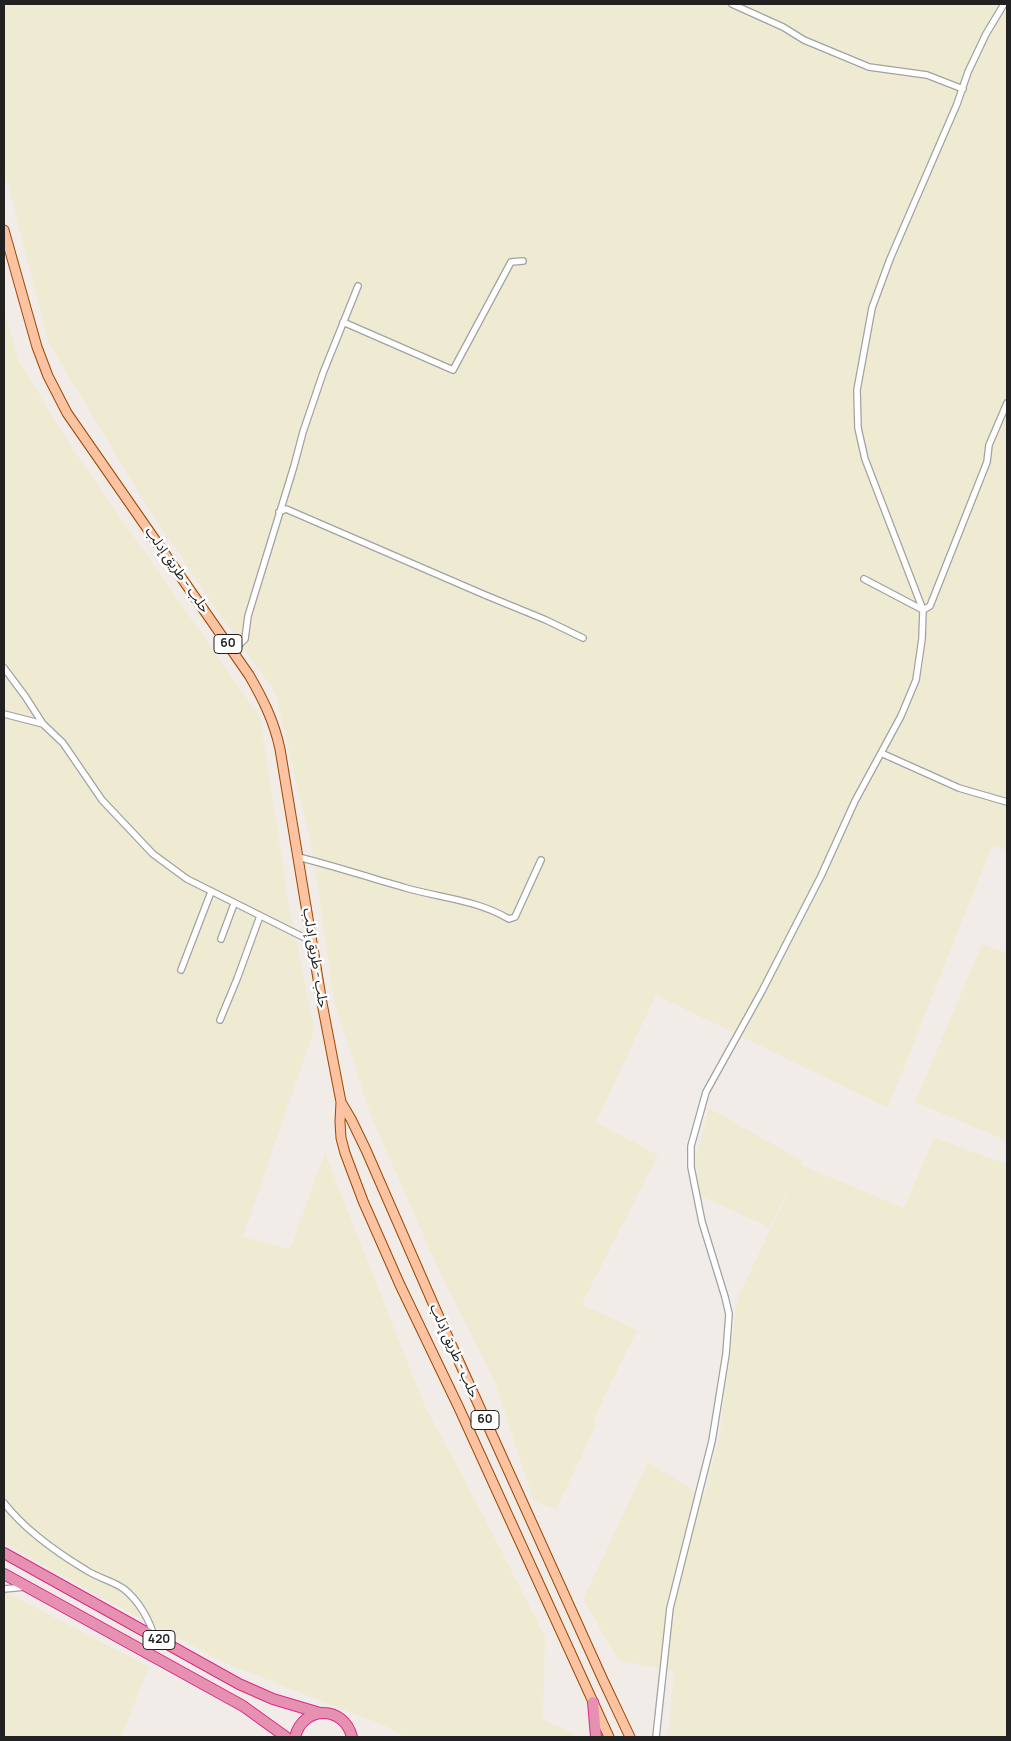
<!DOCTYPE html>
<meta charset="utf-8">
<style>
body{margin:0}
#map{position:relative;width:1011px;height:1741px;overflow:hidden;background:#f1ece7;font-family:Manrope,sans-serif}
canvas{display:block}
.frame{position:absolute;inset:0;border:5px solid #212121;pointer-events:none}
</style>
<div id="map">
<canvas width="1011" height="1741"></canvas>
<div class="frame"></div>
</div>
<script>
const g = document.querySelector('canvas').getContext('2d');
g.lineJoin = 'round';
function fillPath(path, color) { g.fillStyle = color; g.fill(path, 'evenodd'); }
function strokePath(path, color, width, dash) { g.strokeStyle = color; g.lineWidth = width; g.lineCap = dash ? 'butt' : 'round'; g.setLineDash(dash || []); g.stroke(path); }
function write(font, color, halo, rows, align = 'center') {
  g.font = font + ' Manrope,"Noto Sans Arabic",sans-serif'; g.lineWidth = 5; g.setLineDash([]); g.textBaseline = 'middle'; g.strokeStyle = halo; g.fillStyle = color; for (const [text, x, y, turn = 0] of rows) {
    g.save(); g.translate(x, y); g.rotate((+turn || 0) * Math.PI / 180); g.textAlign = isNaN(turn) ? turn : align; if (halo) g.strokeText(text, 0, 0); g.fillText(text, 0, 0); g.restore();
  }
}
fillPath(new Path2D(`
 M4,4H1007V850L992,846L888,1108L656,995L596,1122L658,1155L582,1304L649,1336L637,1331L593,1420L597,1423L556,1510L534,1501L494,1380L440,1273L371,1116L335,1005L312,849L275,692L221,616L145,503L48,342L4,168Z
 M4,311L19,361L74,451L260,717L288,899L314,1030L243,1237L290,1249L325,1153L424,1404L470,1490L545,1636L543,1720L565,1729L578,1737H406L383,1725L225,1663L98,1596L4,1543Z
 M982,944L1007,953V1141L915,1102Z
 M709,1108L803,1161L801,1165L904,1208L934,1138L1007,1164V1737H668L674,1671L618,1660L583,1599L648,1462L704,1497L719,1440L737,1300L792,1183L769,1227L700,1196L695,1161Z
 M4,1591L149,1667L121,1737H4Z`), '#efebd3');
const street = new Path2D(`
 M732,4L783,27L804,40L869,67L927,75L963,89
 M343,322L453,370L511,262L523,261
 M279,512L286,509L485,595L546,620L583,638
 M864,579L923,610L930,606L987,462L989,445L1007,403
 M233,651L245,639L248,616L294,466L303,432L323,373L358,286
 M4,668L25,696L43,724L63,743L102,800L153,854L187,879L303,937H312
 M4,714L43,724
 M881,753L959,788L1007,802
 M298,857C335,866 370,878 406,888C441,898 477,900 509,919L515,917L541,860
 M221,939L234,904
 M181,970L211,892
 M220,1020L237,979L260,916
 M4,1503C26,1531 56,1552 86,1570C98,1578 113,1581 124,1589C138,1600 150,1620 154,1637
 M4,1589L24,1587
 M656,1737L670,1608L712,1441L726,1354L729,1314L725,1297L702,1222L691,1167V1146L706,1092L762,991L821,876L855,801L901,716L916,680L922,639L923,610L865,459L858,428L857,390L872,308L890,259L957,104L968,72L986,34L1004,4`);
const primary = new Path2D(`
 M4,230L37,347L48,376L67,413L249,675C263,699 274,721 280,749L322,1003L341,1102L340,1122L341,1138L345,1153L363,1201L400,1285L459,1408L609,1737
 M341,1102L351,1119L366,1150L442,1324L603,1680L630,1737`);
const highway = new Path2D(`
 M4,1553L239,1684L273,1699L320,1713
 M4,1574L243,1706L286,1737
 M593,1702L596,1737
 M295,1737C303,1705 344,1705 352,1737`);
strokePath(street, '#a2a2a2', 8);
strokePath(primary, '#9c4901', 11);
strokePath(highway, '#da298a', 12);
strokePath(street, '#fff', 5.5);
strokePath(primary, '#fbc3a2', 9);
strokePath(highway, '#e791b2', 10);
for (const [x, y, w] of [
 [228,644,28],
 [485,1420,28],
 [159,1640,32]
]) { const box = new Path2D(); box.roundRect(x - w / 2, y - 9.5, w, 19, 4); g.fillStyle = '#fff'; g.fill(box); strokePath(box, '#212121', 1); }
write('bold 12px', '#212121', null, [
 ["60",228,644],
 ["60",485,1420],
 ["420",159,1640]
]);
write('14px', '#212121', '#fff', [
 ["حلب - طريق إدلب",177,570,55],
 ["حلب - طريق إدلب",315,958,81],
 ["حلب - طريق إدلب",454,1351,66]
]);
</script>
